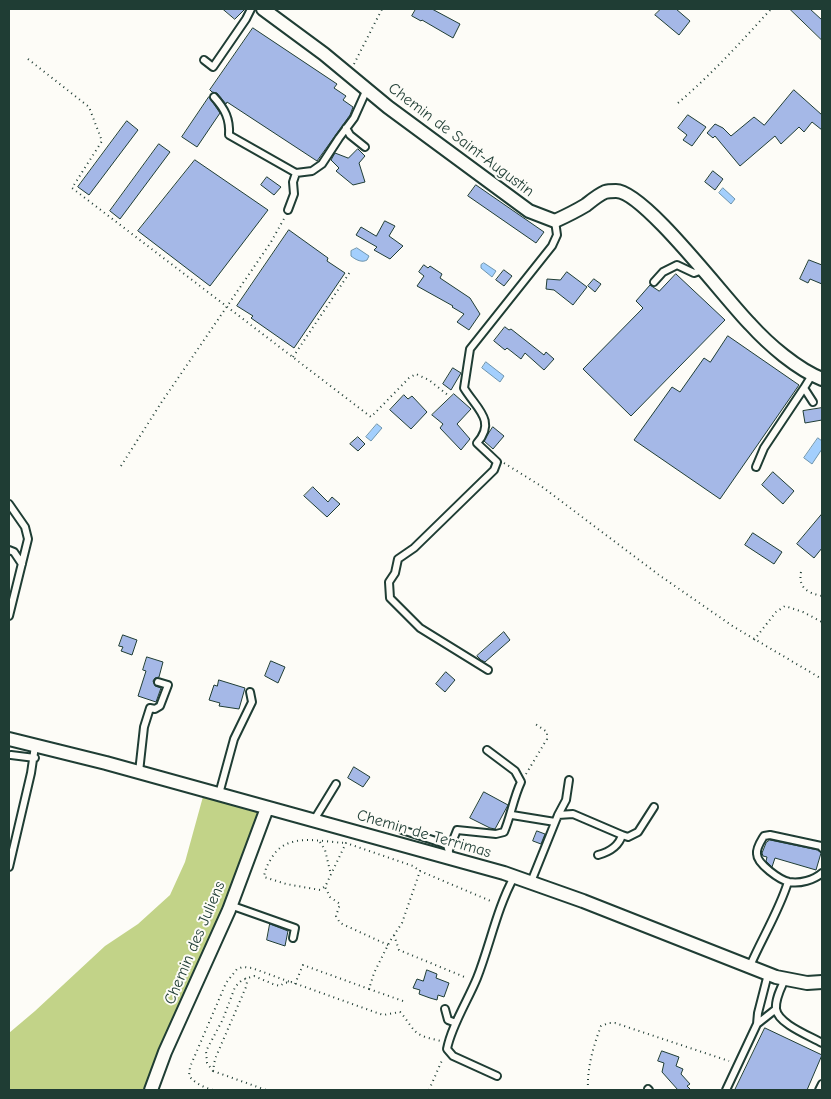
<!DOCTYPE html>
<style>
body{margin:0}
#map{position:relative;width:831px;height:1099px;overflow:hidden;background:#fdfcf7;font-family:"Comic Neue",sans-serif}
canvas{display:block}
.frame{position:absolute;inset:0;border:10px solid #1f3d34;pointer-events:none}
</style>
<div id="map">
<canvas width="831" height="1099"></canvas>
<div class="frame"></div>
</div>
<script>
const g = document.querySelector('canvas').getContext('2d');
g.lineJoin = 'round';
function fillPath(path, color) { g.fillStyle = color; g.fill(path, 'evenodd'); }
function strokePath(path, color, width, dash) { g.strokeStyle = color; g.lineWidth = width; g.lineCap = dash ? 'butt' : 'round'; g.setLineDash(dash || []); g.stroke(path); }
function write(font, color, halo, rows, align = 'center') {
  g.font = font + ' "Comic Neue",sans-serif'; g.lineWidth = 4; g.setLineDash([]); g.textBaseline = 'middle'; g.strokeStyle = halo; g.fillStyle = color; for (const [text, x, y, turn = 0] of rows) {
    g.save(); g.translate(x, y); g.rotate((+turn || 0) * Math.PI / 180); g.textAlign = isNaN(turn) ? turn : align; if (halo) g.strokeText(text, 0, 0); g.fillText(text, 0, 0); g.restore();
  }
}
fillPath(new Path2D(`
 M204,793L264,810L149,1090H9V1033L35,1011L105,946L138,924L170,895L185,862Z`), '#c2d388');
const water = new Path2D(`
 M723,188L735,199L731,204L719,193Z
 M357,248L369,256L367,260C362,263 356,260 351,256V251Z
 M484,263L496,271L492,277L481,268V265Z
 M486,362L504,376L500,382L482,368Z
 M377,424L382,428L371,441L366,437Z
 M818,438L822,441V449L812,464L804,458Z`);
fillPath(water, '#a3cffd');
strokePath(water, '#6e95ad', 1);
const building = new Path2D(`
 M223,9H245L235,19Z
 M416,9H432L460,24L453,38L422,20L421,21L412,16Z
 M661,9H676L690,21L679,35L655,15Z
 M790,9H810L822,20V40Z
 M253,28L337,84L334,88L346,96L343,100L353,107L350,115L317,161L227,102L226,104L217,93L212,92L210,90Z
 M794,90L822,115V130L812,122L804,132L799,127L781,144L775,136L740,166L715,136L713,138L707,133L715,124L723,128L731,136L754,117L764,125Z
 M209,97L220,113L197,147L182,137Z
 M688,115L706,127L692,146L683,140L687,135L678,128Z
 M127,121L138,130L89,195L78,187Z
 M159,144L170,152L120,219L110,211Z
 M358,149L365,156L359,163L365,182L353,185L336,171L339,168L331,160L335,153L348,158Z
 M195,160L268,210L210,286L138,231Z
 M713,171L723,179L715,190L705,182Z
 M267,177L281,187L274,195L261,185Z
 M476,185L544,232L536,243L468,196Z
 M385,221L395,226L389,236L403,246L390,259L374,250L377,247L356,235L361,227L376,236Z
 M289,230L328,258L327,261L345,273L294,348L251,318L253,316L237,306Z
 M809,260L822,265V284L810,279L808,283L800,279Z
 M424,265L428,268L430,266L442,274L440,278L470,298L480,314L469,330L457,322L464,314L452,307L453,306L417,286L424,276L419,272Z
 M504,270L512,276L504,286L496,280Z
 M567,272L587,287L573,305L554,290L546,289L547,279L560,280Z
 M676,274L725,320L631,416L583,369L643,308L636,301L650,285L659,291Z
 M594,279L601,284L595,292L588,286Z
 M505,327L509,330L511,329L544,355L546,352L554,359L544,370L525,353L521,359L507,348L505,350L494,341Z
 M728,336L799,385L720,499L634,440L672,387L680,392L704,358L710,362Z
 M453,368L461,373L451,390L443,384Z
 M454,394L471,409L457,424L470,439L461,450L440,428L443,424L432,415Z
 M404,395L408,399L412,396L427,412L411,429L390,410Z
 M822,408V420L805,423L803,411Z
 M493,427L504,436L493,449L484,441Z
 M358,437L365,444L358,451L350,444Z
 M773,472L794,491L783,504L762,485Z
 M313,487L328,502L332,497L340,504L327,517L304,496Z
 M822,514V548L814,558L797,544Z
 M753,533L782,552L774,564L745,545Z
 M504,632L510,640L485,662L481,660L477,656Z
 M123,635L137,640L132,655L121,651L123,647L119,646Z
 M147,657L163,662L159,677L155,678L153,681L155,686L161,688L156,702L138,696L146,671L143,670Z
 M271,661L285,667L278,683L265,676Z
 M446,672L455,680L445,692L436,684Z
 M219,680L245,688L239,709L219,706L220,703L209,700L214,685L217,686Z
 M354,767L370,777L363,787L348,778Z
 M484,792L508,805L495,829L490,828L470,818Z
 M537,831L545,834L541,844L533,841Z
 M770,840L818,850L821,853L816,870L775,858L772,867L766,861L767,857L763,856L762,853L766,843Z
 M270,924L288,931L285,946L267,940Z
 M427,970L437,974L436,978L449,983L444,997L438,995L437,1000L430,998L419,994L420,990L413,988L417,979L423,981Z
 M765,1028L822,1055L807,1090H735Z
 M662,1051L679,1057L676,1066L683,1069L681,1074L690,1084L687,1086L691,1090H678L662,1072L664,1063L658,1061Z`);
fillPath(building, '#a5b8e7');
strokePath(building, '#1f3d34', 1);
const service = new Path2D(`
 M204,60L213,67L246,19L251,9
 M214,97C225,109 230,119 229,135L296,173
 M346,128L350,135L365,147
 M288,210L294,194L293,182L296,173L312,171L322,164L339,138L354,118L367,89
 M654,282L663,272L677,265L694,273L702,270
 M812,375L804,388L813,402
 M756,467L764,448L804,388
 M9,504L25,527L28,539L9,616
 M9,550L14,552L22,564
 M488,670L420,628L390,598L389,582L395,573L398,559L414,548L494,470L497,462L477,443C497,421 476,408 464,388L470,349L552,246L557,235L555,221
 M11,755L35,758
 M139,772L144,727L150,708L155,709L160,706L168,685L158,682
 M219,794L234,739L252,702L250,692
 M512,815L555,822
 M558,815L566,800L569,780
 M314,820L336,784
 M402,830L442,843L447,845L449,852
 M622,835L628,837L638,832L654,807
 M822,848L821,846L770,835L764,836C761,841 756,848 757,854C757,864 780,880 789,882C800,884 814,880 822,873
 M449,850L457,830L496,834L504,832C511,816 513,799 521,782L515,771L487,750
 M9,867L31,773L35,746
 M531,882L558,815L573,814L622,835C619,846 609,852 598,855
 M230,905L295,928L293,938
 M750,966C762,938 779,911 788,882
 M785,979C781,988 775,999 776,1009C778,1024 810,1036 822,1043
 M445,1009L448,1020L456,1023
 M757,1024L758,1013L768,974
 M497,1076L453,1056L447,1049C451,1027 468,1000 477,978C490,945 497,908 514,877
 M648,1089L649,1090
 M726,1090L757,1024L776,1009
 M819,1090L822,1084`);
const minor = new Path2D(`
 M263,9L324,54L388,107L529,211L555,221C566,216 576,211 586,205C591,201 598,195 605,192C608,191 613,191 616,191C644,191 726,300 750,324C769,345 797,369 822,379
 M9,739L106,763L504,873L583,901L776,977L807,983L822,982
 M151,1090L165,1052L229,910L267,808`);
strokePath(service, '#1f3d34', 10);
strokePath(minor, '#1f3d34', 16);
strokePath(new Path2D(`
 M28,59L89,107L102,141L72,188L371,417L409,378L416,374L429,380L449,396
 M354,64L382,9
 M678,103C712,74 741,42 771,9
 M293,357L350,272
 M504,463L541,486L659,575L734,627L822,679
 M121,466L161,403L271,242L285,217
 M801,572C798,588 808,593 822,596
 M754,640L776,612L785,606L803,612L822,622
 M526,774L547,739V732L534,723
 M320,842L325,850L331,875
 M324,887L320,890L286,884L264,877C265,870 267,865 271,859C286,831 320,842 346,843
 M394,935L399,950L467,978
 M388,945L340,923L336,916L340,904L330,897L325,887L346,843L413,866L420,871
 M245,978L247,982L246,987L215,1059L213,1071L207,1063L206,1051L223,1019L235,987L242,980L254,976L273,984L280,986L284,983L291,982L383,1015L400,1012C405,1017 410,1026 415,1031C420,1037 433,1039 441,1041
 M295,984L303,965L369,989
 M403,1001L369,989L374,973L390,941L402,923L420,871L493,902
 M213,1071L266,1090
 M213,1090C203,1087 196,1084 189,1076L190,1067L226,983L237,969L243,967L252,968L290,982
 M429,1090L443,1058
 M588,1090C587,1068 593,1047 601,1026L609,1023H615L729,1061`), '#1f3d34', 2, [1, 4]);
strokePath(service, '#fdfcf7', 6);
strokePath(minor, '#fdfcf7', 12);
write('16px', '#1f3d34', '#fdfcf7', [
 ["Chemin de Saint-Augustin",461,140,37],
 ["Chemin de Terrimas",424,834,16],
 ["Chemin des Juliens",195,943,-67]
]);
</script>
